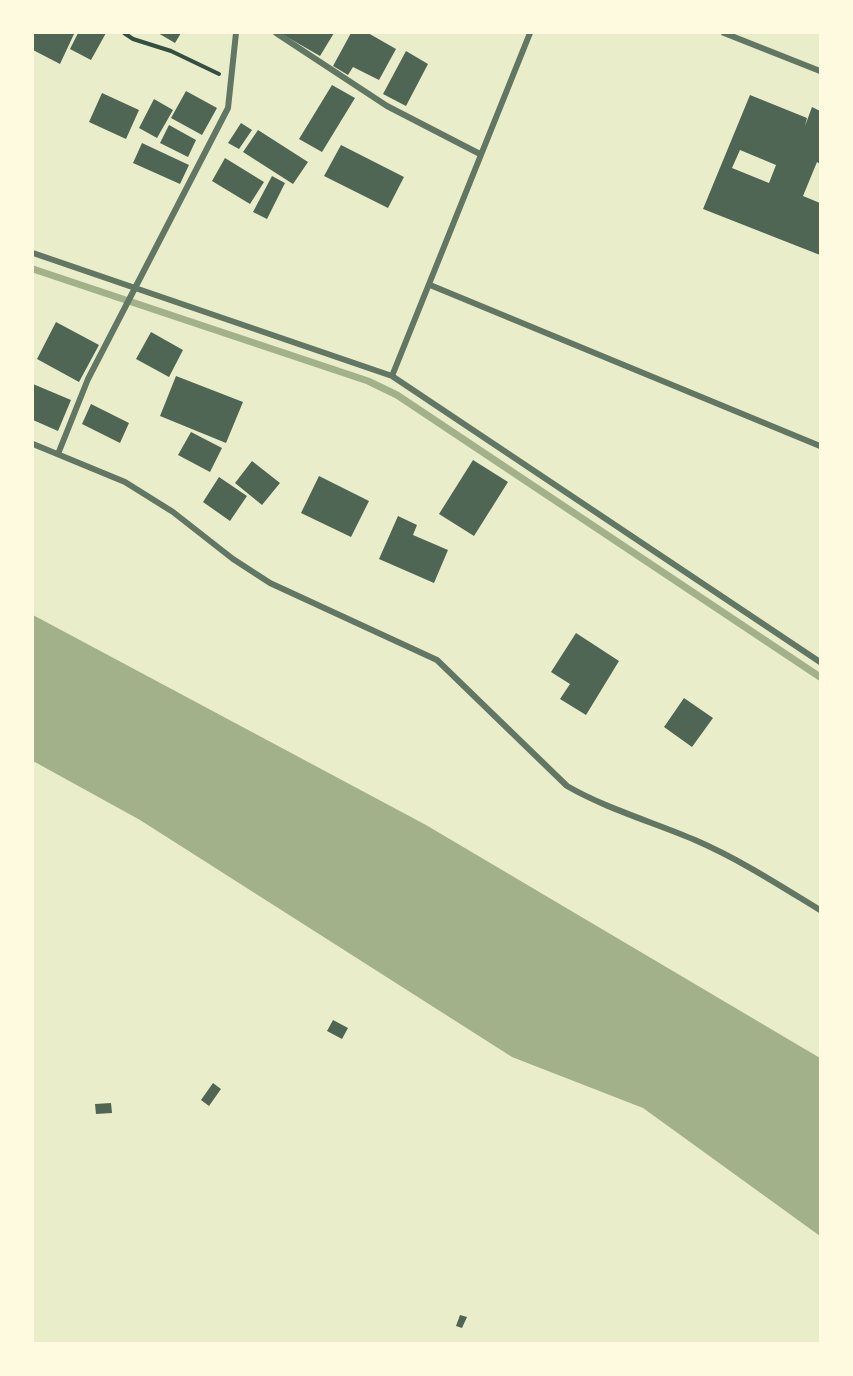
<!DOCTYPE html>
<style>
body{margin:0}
#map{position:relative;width:853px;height:1376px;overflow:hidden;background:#e9edc9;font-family:"Archivo Narrow",sans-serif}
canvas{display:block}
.frame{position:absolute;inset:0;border:34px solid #fefae0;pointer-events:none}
</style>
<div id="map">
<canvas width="853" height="1376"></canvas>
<div class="frame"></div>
</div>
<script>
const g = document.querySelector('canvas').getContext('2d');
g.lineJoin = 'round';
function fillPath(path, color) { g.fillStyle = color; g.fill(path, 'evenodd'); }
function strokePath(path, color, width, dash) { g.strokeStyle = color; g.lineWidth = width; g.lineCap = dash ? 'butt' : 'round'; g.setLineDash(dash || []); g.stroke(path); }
fillPath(new Path2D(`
 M33,615L426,825L820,1058V1236L643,1108L512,1057L140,820L33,761Z`), '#a3b18a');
strokePath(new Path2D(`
 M33,269L368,381L397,395L820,677`), '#a3b18a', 7);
fillPath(new Path2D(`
 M33,33H72L74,34L60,64L33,50Z
 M78,33H106L91,60L70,49Z
 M158,33H181L175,43Z
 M280,33H334L320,56Z
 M351,33H368L396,49L379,80L353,67L348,75L333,66Z
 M406,51L428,64L406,106L383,94Z
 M332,85L355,98L322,152L299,139Z
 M186,91L217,108L202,135L171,118Z
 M102,93L139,110L126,139L89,122Z
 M750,95L807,118L805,126L812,107L820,111V164L817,162L803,196L820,203V255L703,209ZM740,150L776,165L769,183L732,168Z
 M154,99L173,110L157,138L139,128Z
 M241,123L252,130L239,149L228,143Z
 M169,125L196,140L188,157L160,143Z
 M258,130L308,162L293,184L243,152Z
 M142,143L189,165L180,184L133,163Z
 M341,145L404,177L388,208L324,176Z
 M225,158L264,182L250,204L212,181Z
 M272,176L285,183L267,219L253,212Z
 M56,322L99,345L79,382L37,359Z
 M151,332L183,350L169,377L136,359Z
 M176,376L243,402L226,443L160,416Z
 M33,384L71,400L58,431L33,420Z
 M91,404L129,423L120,443L82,424Z
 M191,432L222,448L210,472L178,455Z
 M473,460L508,482L474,536L439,514Z
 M252,461L280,483L262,505L235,483Z
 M319,476L369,501L351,537L301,513Z
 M219,477L247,496L230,521L203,502Z
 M398,516L417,525L413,535L448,550L434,583L379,559Z
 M576,633L619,661L586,715L560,699L570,684L551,672Z
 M684,698L713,718L692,747L664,727Z
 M333,1020L348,1028L342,1039L327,1031Z
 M213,1083L221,1089L209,1106L201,1100Z
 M111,1103L112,1113L96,1114L95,1104Z
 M460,1315L467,1317L462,1328L456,1326Z`), '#4f6655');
strokePath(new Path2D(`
 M124,33L133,39L171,51L219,74`), '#344e41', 4);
strokePath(new Path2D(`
 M276,33L387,106L480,154
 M724,33L820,71
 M33,253L392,376L820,662
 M430,285L820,446
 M392,376L530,33
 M33,444L125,482L173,512L233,559L270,583L437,660L567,786C607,809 653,822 695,840C739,859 779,885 820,910
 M58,454L88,379L228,108L236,33`), '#617663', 6);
</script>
